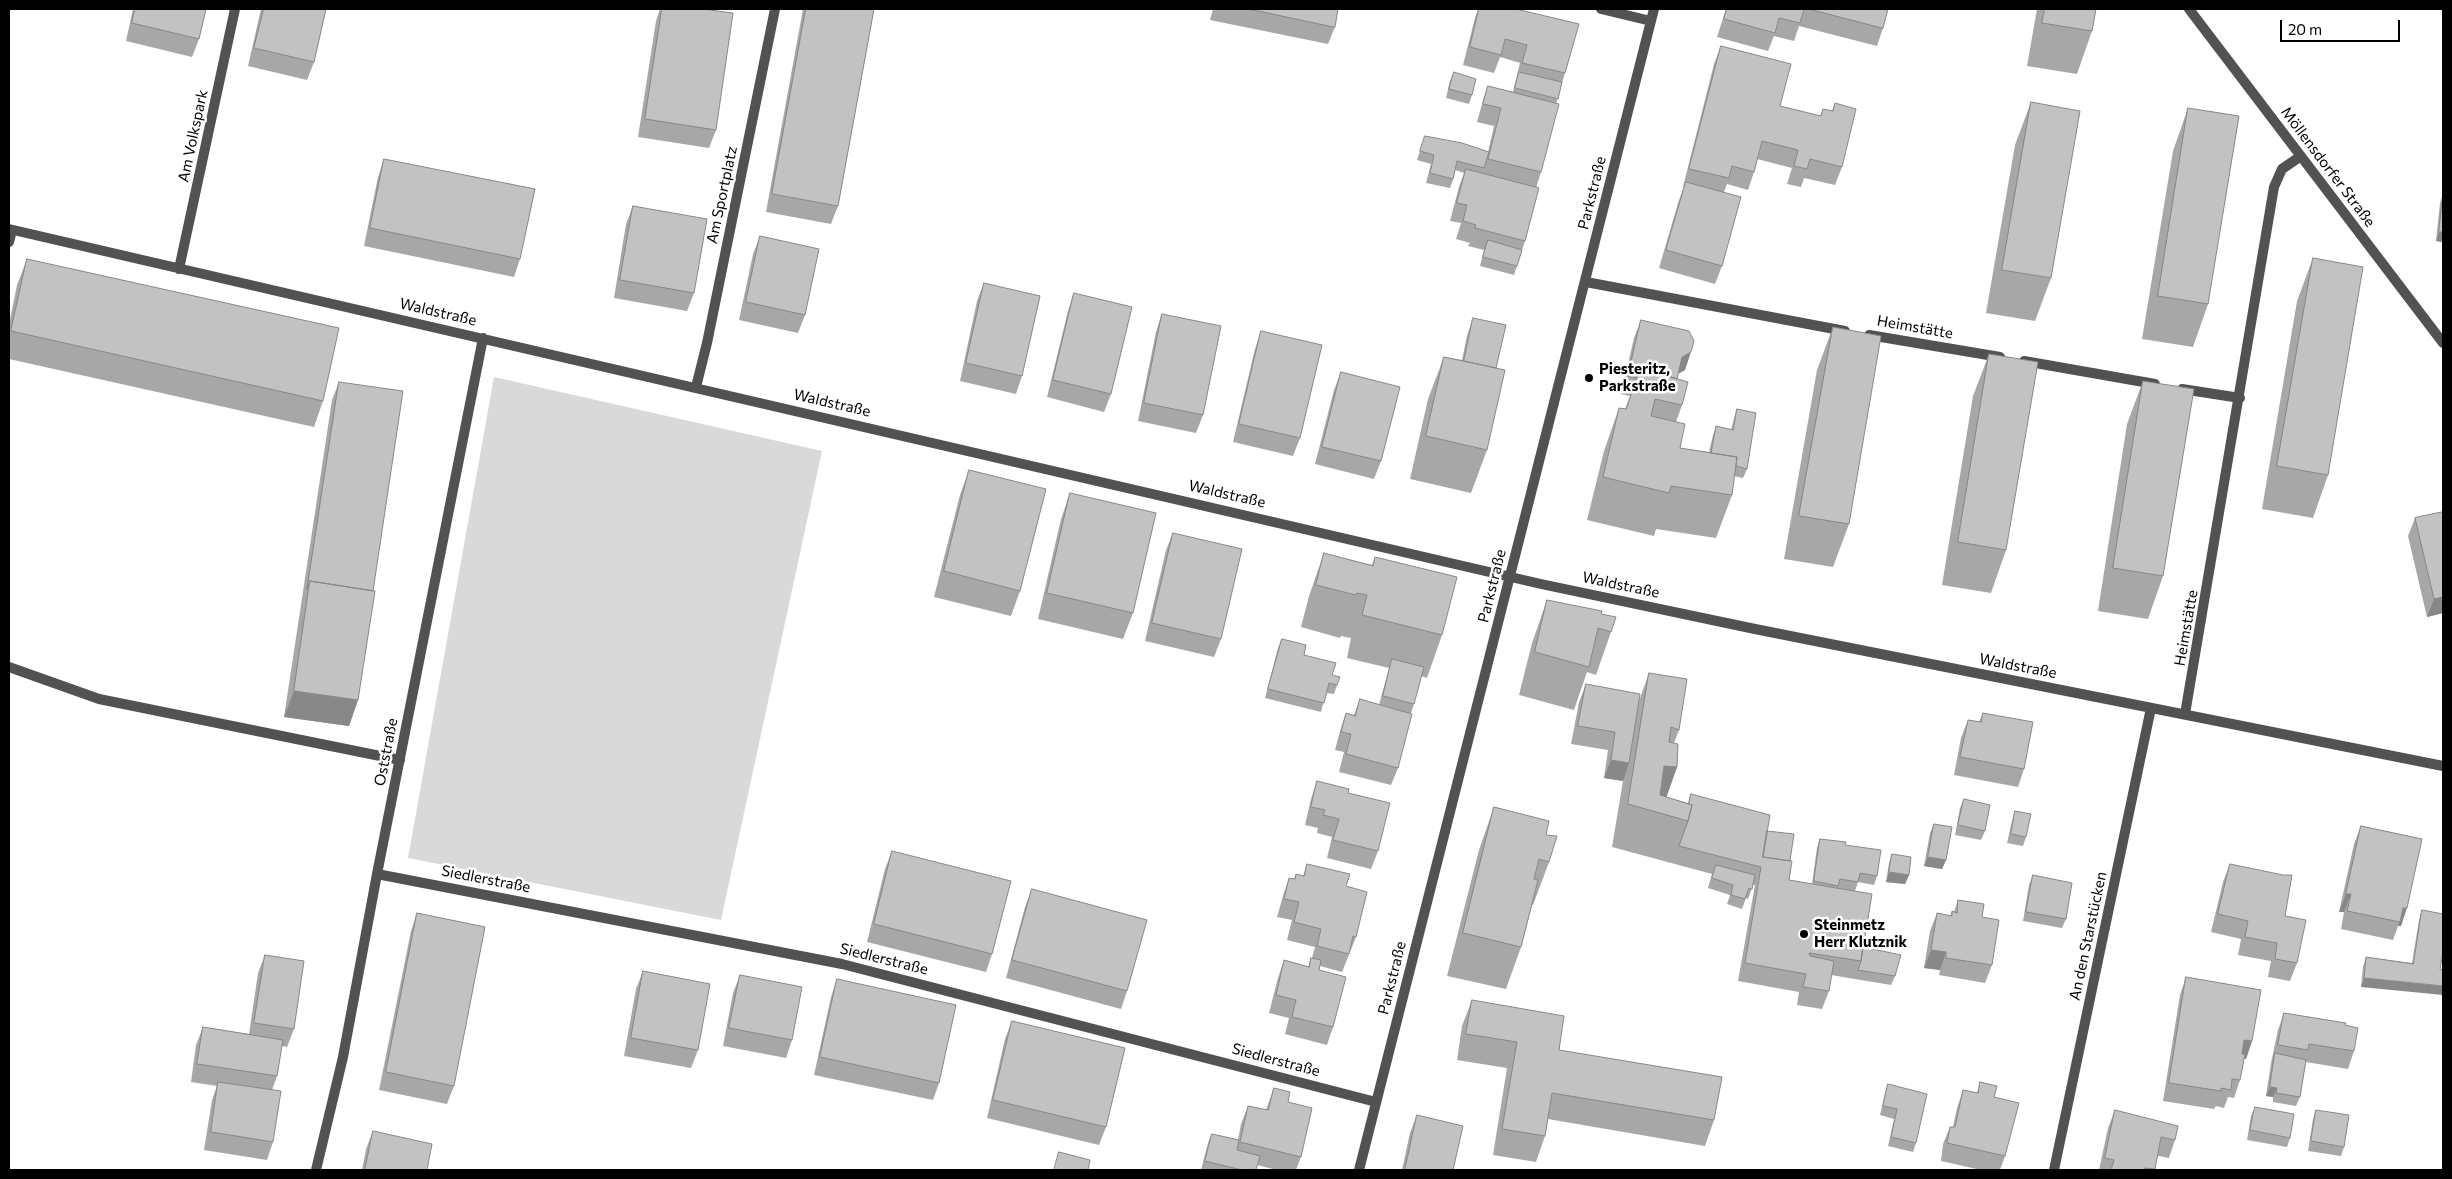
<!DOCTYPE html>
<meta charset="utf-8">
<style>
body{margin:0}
#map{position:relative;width:2452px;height:1179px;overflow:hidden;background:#fff;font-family:Commissioner,sans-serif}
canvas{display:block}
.frame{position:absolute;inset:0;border:10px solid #000;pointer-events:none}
.scale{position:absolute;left:2280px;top:20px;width:120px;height:22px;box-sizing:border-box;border:2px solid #000;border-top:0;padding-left:6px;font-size:15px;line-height:18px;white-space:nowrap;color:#000;-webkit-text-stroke:4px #fff;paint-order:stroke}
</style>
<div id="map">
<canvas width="2452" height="1179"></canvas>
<div class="frame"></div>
<div class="scale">20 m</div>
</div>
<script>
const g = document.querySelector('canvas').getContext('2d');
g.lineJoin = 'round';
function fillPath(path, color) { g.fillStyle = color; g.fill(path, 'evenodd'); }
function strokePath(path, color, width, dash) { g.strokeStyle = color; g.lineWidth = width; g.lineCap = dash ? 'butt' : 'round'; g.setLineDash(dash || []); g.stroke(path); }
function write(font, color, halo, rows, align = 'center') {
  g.font = font + ' Commissioner,sans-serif'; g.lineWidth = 5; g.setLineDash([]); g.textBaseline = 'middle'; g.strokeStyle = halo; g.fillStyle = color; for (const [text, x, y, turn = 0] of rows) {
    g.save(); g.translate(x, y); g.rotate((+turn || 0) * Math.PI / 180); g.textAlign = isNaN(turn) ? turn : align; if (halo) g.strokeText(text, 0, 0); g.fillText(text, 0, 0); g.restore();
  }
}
fillPath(new Path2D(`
 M494,377L822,451L721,920L408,858Z`), '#d9d9d9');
strokePath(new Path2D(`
 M9,242L12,230
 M9,667L99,699L400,760`), '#525252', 10);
strokePath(new Path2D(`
 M1601,9L1651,21
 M2189,9L2443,343
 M9,229L1541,584L1755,629L2443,766
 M179,269L235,9
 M1586,282L1845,331
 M1869,335L2000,357
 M2024,361L2155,384
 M696,387L707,343L775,9
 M2182,389L2240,398
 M2185,714L2274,187L2282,169L2301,156
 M377,874L842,964L1376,1102
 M316,1170L343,1057L377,874L483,338
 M1359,1170L1654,9
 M2054,1170L2151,708`), '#525252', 10);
fillPath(new Path2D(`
 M133,9H206L199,39L192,57L126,41Z
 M261,9H326L314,62L307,80L248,66Z
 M660,9H702L716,130L709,148L638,137L656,21Z
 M803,9H874L838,206L831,224L766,212Z
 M1213,9H1338L1335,27L1328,44L1210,20Z
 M1478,9H1516L1565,73L1556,104L1541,172L1536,188L1525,241L1514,275L1480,266L1484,250L1468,246L1470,243L1456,239L1461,223L1450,221L1459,187L1464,173L1455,170L1453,179L1450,188L1426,183L1431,164L1417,160L1425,136L1488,152L1494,126L1477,122L1482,104L1488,86L1513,92L1520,63L1500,57L1494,73L1463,65L1475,18Z
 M1726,9H1888L1883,28L1877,46L1799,26L1794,41L1774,36L1768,51L1717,37Z
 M2037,9H2096L2092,31L2077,74L2027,66Z
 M1721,46L1780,106L1820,116L1823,109L1832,111L1835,103L1842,167L1835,185L1804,178L1801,187L1787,184L1792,168L1757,159L1754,172L1748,190L1727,184L1724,192L1722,266L1715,284L1659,268L1679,200L1684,187H1683L1714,64Z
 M1454,72L1472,95L1469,104L1446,98L1450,81Z
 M2031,102L2051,278L2035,321L1986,313L2015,145Z
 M2188,108L2208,304L2193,347L2142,339L2173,151Z
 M384,159L520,259L514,277L364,246L378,177Z
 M2443,194V242L2436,241L2440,203Z
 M633,206L694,293L687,311L614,298L626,224Z
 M760,236L805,315L798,333L739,320L753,254Z
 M2313,258L2328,475L2313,518L2262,509L2297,301Z
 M27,259L323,401L314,427L9,359V324L17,285Z
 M984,283L1022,376L1016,394L960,381L977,301Z
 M1074,293L1111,394L1104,412L1047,397L1068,311Z
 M1162,314L1203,415L1196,433L1138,421L1156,332Z
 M1473,318L1496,368L1487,450L1471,493L1410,479L1428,399L1444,357L1462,360L1467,336Z
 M1641,320L1685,370L1678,374L1677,379L1682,405L1676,422L1680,448L1709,452L1713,435L1716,426L1731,430L1734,418L1737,409L1747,469L1743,478L1734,476L1732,495L1716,538L1656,529L1654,536L1587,520L1604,451L1619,408L1625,409L1630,396L1621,394L1634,338Z
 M1833,327L1849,524L1833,567L1784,559L1817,370Z
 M1261,331L1300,438L1293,456L1233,442L1255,349Z
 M1989,354L2006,550L1991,593L1942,585L1973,396Z
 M1341,372L1381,461L1374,479L1315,464L1334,390Z
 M2143,381L2163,576L2148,619L2098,611L2127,424Z
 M339,382L373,591L358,700L349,726L284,717L332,400Z
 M969,470L1020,591L1011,616L934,597L960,495Z
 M1070,493L1133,613L1123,639L1038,619L1061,519Z
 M2443,512V613L2427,617L2408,536L2415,518Z
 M1173,533L1221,639L1214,657L1145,641L1166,550Z
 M1324,553L1372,565L1375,557L1442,635L1427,678L1421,676L1414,704L1411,713L1398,768L1391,785L1339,772L1344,752L1335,750L1340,731L1346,713L1354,715L1360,699L1379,705L1389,668L1347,658L1351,638L1341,636L1340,638L1301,627L1309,596Z
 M1547,600L1601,614L1611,632L1596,675L1587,672L1574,710L1519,695L1532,643Z
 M1282,639L1332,675L1337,685L1334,694L1326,693L1321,712L1265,698L1278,648Z
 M1649,673L1679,730L1674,743L1677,767L1666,797L1688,803L1691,794L1767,831L1790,861L1789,880L1812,884L1817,848L1820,839L1845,845L1877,876L1874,885L1858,882L1855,891L1863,947L1895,976L1891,985L1831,975L1829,991L1822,1009L1797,1005L1799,992L1738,981L1755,885H1753L1748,899L1746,898L1742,909L1727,904L1730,895L1708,888L1712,874L1612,847L1623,781L1604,778L1608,750L1571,744L1579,702L1586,684L1639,701Z
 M1983,713L2024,769L2018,787L1954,775L1961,738L1968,720L1979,722Z
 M1317,781L1348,793L1378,851L1371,869L1327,858L1332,837L1317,833L1318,828L1305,825L1311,799Z
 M1964,799L1985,831L1981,840L1955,835L1960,808Z
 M1494,807L1546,835L1549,862L1533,905H1532L1521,947L1506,989L1447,976L1479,850Z
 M2015,811L2026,837L2023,846L2007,843L2012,821Z
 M1934,824L1946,860L1942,869L1924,866L1930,833Z
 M2361,826L2422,839L2401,926H2398L2393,940L2341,929L2344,912H2339L2354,844Z
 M892,851L992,954L986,972L867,942L885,869Z
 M1892,854L1909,875L1905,884L1886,882L1889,863Z
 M1307,864L1346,886L1356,937L1342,972L1320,966L1319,970L1333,1027L1327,1045L1285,1034L1289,1018L1269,1013L1278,978L1284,960L1308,967L1311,958H1312L1315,947L1287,940L1292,920L1277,917L1283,896L1289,878L1294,879L1296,874L1303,876Z
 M2230,864L2285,916L2297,963L2290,981L2268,977L2271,961L2238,955L2241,939L2211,932L2223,882Z
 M2033,875L2066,919L2062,928L2023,921L2029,885Z
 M1032,889L1127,991L1121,1009L1006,978L1025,907Z
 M1958,900L1982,917L1992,965L1985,983L1939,975L1940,970L1924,968L1930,931L1937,913L1950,916L1952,911L1954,912Z
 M2422,910L2440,969L2361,987L2363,967L2366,957L2412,963L2419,920Z
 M417,913L454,1086L447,1104L379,1090L411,931Z
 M265,955L294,1029L287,1047L282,1046L277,1076L272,1090L273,1142L267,1160L204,1150L212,1100L217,1086L191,1082L196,1045L203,1027L249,1034L258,973Z
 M643,971L698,1050L691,1068L624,1056L636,989Z
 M740,975L792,1040L786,1058L723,1046L733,993Z
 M2186,977L2252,1041L2246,1059L2244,1058L2240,1080L2234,1098L2228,1097L2224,1108L2216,1106L2214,1109L2163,1101L2180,995Z
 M837,979L939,1083L933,1100L814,1075L831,997Z
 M1472,1000L1559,1050L1714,1120L1705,1146L1548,1119L1545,1136L1536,1162L1493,1155L1507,1068L1457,1060L1462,1026Z
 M2284,1013L2345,1025L2354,1051L2348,1069L2306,1062L2300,1097L2296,1106L2273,1102V1097L2266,1096L2271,1063L2278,1030Z
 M1012,1021L1106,1127L1099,1145L987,1118L1005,1039Z
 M1980,1082L1994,1097L2005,1156L2000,1170H1981L1941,1161L1943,1144L1950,1127H1953L1957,1108L1963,1090L1977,1093Z
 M1888,1084L1916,1143L1913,1152L1888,1146L1894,1119L1880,1115L1885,1094Z
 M1274,1088L1288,1102L1301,1157L1296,1170H1277L1257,1165L1256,1170H1201L1208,1143L1212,1134L1238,1140L1241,1124L1248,1106L1266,1110Z
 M2255,1107L2290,1138L2287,1147L2247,1140L2251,1116Z
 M2115,1110L2175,1140L2169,1158L2158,1156L2154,1170H2099L2108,1128Z
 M2316,1110L2344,1147L2341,1156L2308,1151L2313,1119Z
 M1417,1115L1453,1170H1402L1410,1133Z
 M373,1131L427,1170H362L366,1149Z`), '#a7a7a7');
fillPath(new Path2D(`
 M2439,232H2443V242L2436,241Z
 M1691,352L1685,370L1676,375L1682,357Z
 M2443,597V613L2427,617L2434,599Z
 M294,691L358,700L349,726L284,717Z
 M1611,760L1629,763L1623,781L1604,778Z
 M1664,766L1677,767L1662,810L1648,808Z
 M1928,857L1946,860L1942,869L1924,866Z
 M1889,872L1909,875L1905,884L1886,882Z
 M2346,894H2351L2344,912H2339Z
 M2403,908H2407L2401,926H2398Z
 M1931,950L1946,952L1940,970L1924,968Z
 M2364,978L2443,986V995L2361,987Z
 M2244,1040L2252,1041L2246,1059L2238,1058Z
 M2270,1087L2277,1088L2273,1097L2266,1096Z`), '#888');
const building = new Path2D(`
 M135,9H206L199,39L132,23Z
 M264,9H326L314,62L254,48Z
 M662,9H702L733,13L716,130L645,119Z
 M806,9H874L838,206L772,194Z
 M1249,9H1338L1335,27Z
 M1479,9H1516L1579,24L1565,73L1522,63L1527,45L1505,39L1501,55L1470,47Z
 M1727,9H1804L1800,23L1779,18L1775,33L1724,19Z
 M1809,9H1888L1883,28Z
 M2045,9H2096L2092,31L2042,23Z
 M1721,46L1791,64L1780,106L1821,116L1823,109L1833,111L1835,103L1856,109L1842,167L1810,159L1807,169L1794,166L1798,150L1762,141L1754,172L1732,166L1729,178L1689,169Z
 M1454,72L1476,79L1472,95L1449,89Z
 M1519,72L1562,82L1558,99L1515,88Z
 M1488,86L1559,104L1541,172L1488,159L1501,108L1483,104Z
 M2031,102L2080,111L2051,278L2002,270Z
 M2188,108L2239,116L2208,304L2158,296Z
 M1425,136L1462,143L1489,152L1484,168L1457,161L1453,179L1430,173L1434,155L1420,151Z
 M384,159L535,189L520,259L370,228Z
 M1466,169L1539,188L1525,241L1475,228L1476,225L1463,221L1467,205L1457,203Z
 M1686,182L1741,197L1722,266L1666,250Z
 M2443,194V232H2439Z
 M633,206L707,219L694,293L620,280Z
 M760,236L819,249L805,315L746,302Z
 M1488,240L1522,250L1517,266L1483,257Z
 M2313,258L2363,267L2328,475L2277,466Z
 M27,259L339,328L323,401L11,331Z
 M984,283L1040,296L1022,376L966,363Z
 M1074,293L1132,307L1111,394L1053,380Z
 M1162,314L1221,326L1203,415L1144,403Z
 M1473,318L1506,325L1496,368L1464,361Z
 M1641,320L1689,331L1694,341L1691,352L1682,357L1677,379L1640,368L1637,378L1628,376Z
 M1833,327L1881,336L1849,524L1799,516Z
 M1261,331L1322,345L1300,438L1239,424Z
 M1989,354L2038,362L2006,550L1958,542Z
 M1444,357L1505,370L1487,450L1426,436Z
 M1640,368L1688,382L1682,405L1655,399L1651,416L1685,424L1680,448L1737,457L1732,495L1671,486L1669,493L1603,477L1619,408L1626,409Z
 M1341,372L1400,387L1381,461L1322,447Z
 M2143,381L2194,389L2163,576L2113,568Z
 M339,382L403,391L373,591L310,581L307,589Z
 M1737,409L1756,413L1747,469L1736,466L1737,457L1711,453L1716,426L1733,430Z
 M969,470L1046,489L1020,591L944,571Z
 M1070,493L1156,513L1133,613L1047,593Z
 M2443,512V597L2434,599L2415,518Z
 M1173,533L1242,549L1221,639L1152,623Z
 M1324,553L1373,566L1375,557L1457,577L1442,635L1362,615L1367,595L1357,593L1356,595L1316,585Z
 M310,581L375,591L358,700L294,691Z
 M1547,600L1602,611L1601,614L1616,617L1611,632L1598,628L1589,667L1535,652Z
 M1282,639L1306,645L1304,655L1336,663L1332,675L1340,677L1337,685L1329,683L1324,703L1268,689Z
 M1392,659L1424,667L1414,704L1383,696Z
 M1649,673L1687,679L1679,730L1671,727L1669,742L1678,744L1677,767L1664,766L1660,795L1692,805L1688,821L1628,804Z
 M1586,684L1640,694L1629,763L1611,760L1615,732L1578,726Z
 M1360,699L1412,714L1398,768L1346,754L1351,734L1341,732L1346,713L1355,716Z
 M1983,713L2033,722L2024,769L1960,757L1968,720L1981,722Z
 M1317,781L1349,789L1348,793L1390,803L1378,851L1333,840L1339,819L1323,815L1325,810L1311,807Z
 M1691,794L1770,815L1763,857L1792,861L1789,880L1872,894L1861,961L1809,953L1810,956L1834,961L1829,991L1803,987L1806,974L1745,963L1761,867L1679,846L1688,821L1692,805L1689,804Z
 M1964,799L1990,805L1985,831L1958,825Z
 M1494,807L1549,821L1546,835L1557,836L1549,862L1539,859L1534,879L1538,880L1521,947L1463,933Z
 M2015,811L2031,814L2026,837L2011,834Z
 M1934,824L1952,827L1946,860L1928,857Z
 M2361,826L2422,839L2407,908H2403L2400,922L2347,911L2351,894H2346Z
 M1767,831L1794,834L1790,861L1763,857Z
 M1820,839L1846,842L1845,845L1881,850L1877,876L1860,873L1858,882L1840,879L1838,886L1814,881Z
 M892,851L1011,881L992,954L874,924Z
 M1892,854L1911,857L1909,875L1889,872Z
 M1307,864L1350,874L1346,886L1367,892L1356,937L1353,936L1349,954L1317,946L1321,929L1294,922L1299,902L1284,899L1289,878L1295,879L1296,874L1304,876Z
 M2230,864L2283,875H2292L2285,916L2306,920L2297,963L2275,959L2277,943L2245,937L2248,921L2218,914Z
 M1716,865L1755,875L1752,889L1749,888L1745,899L1731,895L1733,885L1712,878Z
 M2033,875L2072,883L2066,919L2026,912Z
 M1032,889L1147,920L1127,991L1012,960Z
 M1958,900L1984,904L1982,917L1999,920L1992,965L1946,958V952L1931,950L1937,913L1952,916V911L1957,913Z
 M2422,910L2443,914V952L2440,969L2443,970V986L2364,978L2366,957L2413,964Z
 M417,913L485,927L454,1086L386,1072Z
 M1863,947L1901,955L1895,976L1858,970L1861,961Z
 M265,955L304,961L294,1029L254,1023Z
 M1311,958L1321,960L1319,970L1346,977L1333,1027L1292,1017L1296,1000L1276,995L1284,960L1309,967Z
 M643,971L710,984L698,1050L631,1038Z
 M740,975L802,987L792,1040L729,1028Z
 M2186,977L2261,990L2252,1041L2244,1040L2242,1054H2245L2240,1080L2232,1079L2231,1090L2221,1088V1091L2169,1083Z
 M837,979L956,1005L939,1083L820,1057Z
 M1472,1000L1564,1016L1559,1050L1722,1077L1714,1120L1552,1093L1545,1136L1502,1129L1517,1042L1466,1034Z
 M2284,1013L2346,1023L2345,1025L2358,1028L2354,1051L2309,1044L2308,1050L2278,1045Z
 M1012,1021L1125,1048L1106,1127L993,1100Z
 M203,1027L283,1040L277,1076L197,1064Z
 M2275,1053L2306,1060L2300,1097L2276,1093L2277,1088L2270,1087Z
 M218,1082L281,1091L273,1142L211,1132Z
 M1980,1082L1997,1086L1994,1097L2019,1103L2005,1156L1947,1143L1950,1127H1955L1963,1090L1978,1093Z
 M1888,1084L1927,1094L1916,1143L1891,1137L1897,1109L1883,1106Z
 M1274,1088L1290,1092L1288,1102L1312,1108L1301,1157L1240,1142L1248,1106L1268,1110Z
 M2255,1107L2294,1114L2290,1138L2250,1130Z
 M2115,1110L2178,1126L2175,1140L2161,1137L2155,1169L2145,1168L2144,1170H2111L2114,1160L2105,1158Z
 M2316,1110L2349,1115L2344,1147L2311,1141Z
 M1417,1115L1463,1126L1453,1170H1405Z
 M373,1131L432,1144L427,1170H365Z
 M1212,1134L1239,1140L1237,1150L1260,1156L1256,1170H1242L1205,1161Z
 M1059,1152L1090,1160L1088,1170H1054Z`);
fillPath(building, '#c2c2c2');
strokePath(building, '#888', 1);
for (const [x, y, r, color] of [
 [1589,378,5,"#000"],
 [1804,934,5,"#000"]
]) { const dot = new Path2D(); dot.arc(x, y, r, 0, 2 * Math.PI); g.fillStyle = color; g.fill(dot); strokePath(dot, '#fff', 2); }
write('15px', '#000', '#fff', [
 ["Am Volkspark",193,136,-78],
 ["Möllensdorfer Straße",2328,167,53],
 ["Parkstraße",1592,193,-76],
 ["Am Sportplatz",722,195,-78],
 ["Waldstraße",438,312,13],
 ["Heimstätte",1915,327,10],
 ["Waldstraße",832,403,13],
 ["Waldstraße",1227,494,13],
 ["Waldstraße",1621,585,12],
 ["Parkstraße",1492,586,-76],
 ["Heimstätte",2186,628,-80],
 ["Waldstraße",2018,666,11],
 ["Oststraße",386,752,-79],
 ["Siedlerstraße",486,879,11],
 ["An den Starstücken",2088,936,-78],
 ["Siedlerstraße",884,959,14],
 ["Parkstraße",1392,978,-76],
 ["Siedlerstraße",1276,1060,15]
]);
write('bold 15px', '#000', '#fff', [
 ["Piesteritz,",1599,369],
 ["Parkstraße",1599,386],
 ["Steinmetz",1814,925],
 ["Herr Klutznik",1814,942]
], 'left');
</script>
